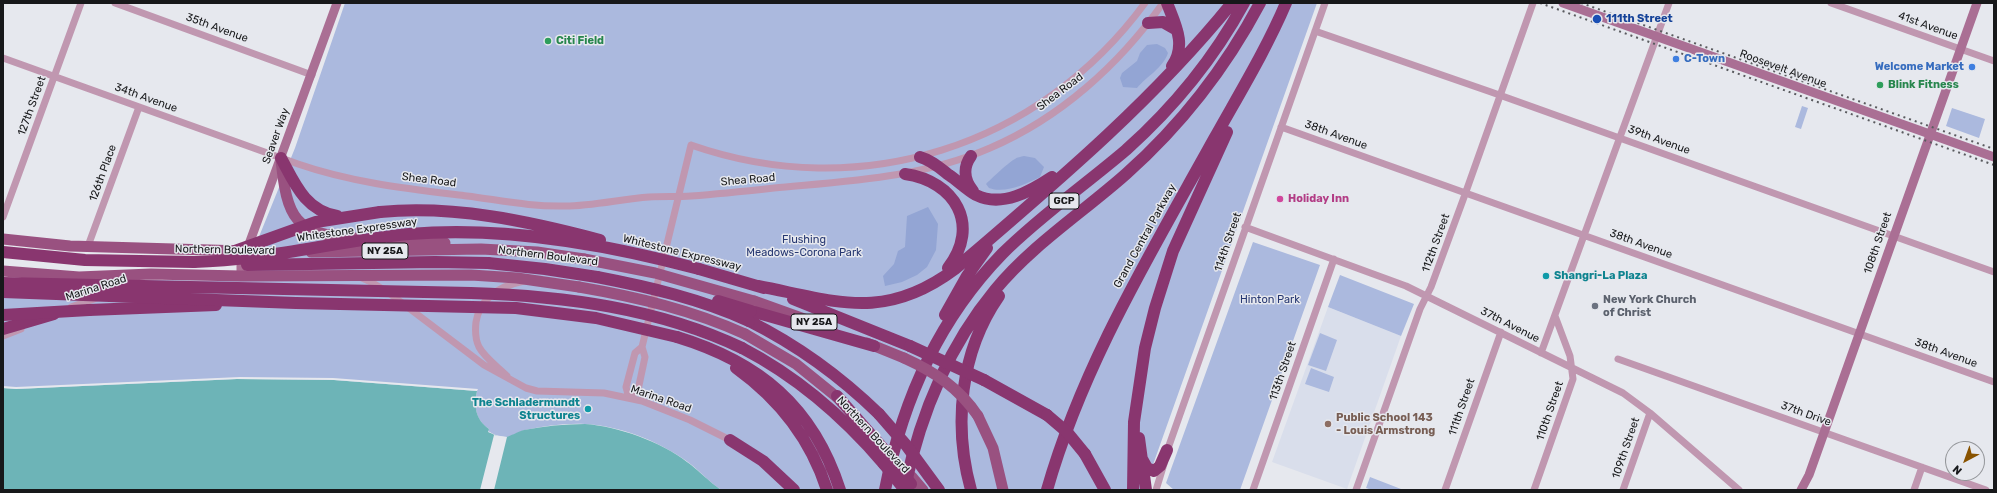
<!DOCTYPE html>
<style>
body{margin:0}
#map{position:relative;width:1997px;height:493px;overflow:hidden;background:#e6e8ee;font-family:Rubik,sans-serif}
canvas{display:block}
.frame{position:absolute;inset:0;border:4px solid #17181a;pointer-events:none}
.north{position:absolute;left:1945px;top:441px;width:40px;height:40px;box-sizing:border-box;background:#e6e8ee;border:1px solid #939599;border-radius:50%;rotate:221deg;font-size:11px;font-weight:700;line-height:16px;text-align:center;color:#17181a}
.north::after{content:'';display:block;margin:auto;width:14px;height:18px;background:#895300;clip-path:polygon(50% 0,100% 100%,50% 72%,0 100%)}
</style>
<div id="map">
<canvas width="1997" height="493"></canvas>
<div class="frame"></div>
<div class="north">N</div>
</div>
<script>
const g = document.querySelector('canvas').getContext('2d');
g.lineJoin = 'round';
function fillPath(path, color) { g.fillStyle = color; g.fill(path, 'evenodd'); }
function strokePath(path, color, width, dash) { g.strokeStyle = color; g.lineWidth = width; g.lineCap = dash ? 'butt' : 'round'; g.setLineDash(dash || []); g.stroke(path); }
function write(font, color, halo, rows, align = 'center') {
  g.font = font + ' Rubik,sans-serif'; g.lineWidth = 3; g.setLineDash([]); g.textBaseline = 'middle'; g.strokeStyle = halo; g.fillStyle = color; for (const [text, x, y, turn = 0] of rows) {
    g.save(); g.translate(x, y); g.rotate((+turn || 0) * Math.PI / 180); g.textAlign = isNaN(turn) ? turn : align; if (halo) g.strokeText(text, 0, 0); g.fillText(text, 0, 0); g.restore();
  }
}
fillPath(new Path2D(`
 M1328,307L1401,336L1347,489L1272,462Z`), '#d9deeb');
fillPath(new Path2D(`
 M345,3H1317L1144,490H722C713,486 696,467 685,460C656,440 620,426 585,424C565,423 545,426 525,430C518,432 512,437 506,437C499,437 493,434 488,431L489,429C475,419 474,407 477,391L334,380L237,379L16,389L3,388V278L241,281L295,148Z
 M1802,106L1808,108L1801,129L1795,127Z
 M1952,108L1985,119L1979,138L1946,126Z
 M1253,242L1320,265L1240,490H1174L1166,483Z
 M1340,275L1414,304L1401,336L1328,307Z
 M1320,333L1337,340L1326,371L1308,365Z
 M1311,368L1334,377L1329,392L1305,384Z
 M1370,477L1401,489L1372,490L1366,488Z`), '#abb9de');
fillPath(new Path2D(`
 M1157,44L1165,48L1168,53C1163,68 1147,76 1137,88L1123,87L1120,78L1122,73L1137,61L1140,53L1147,45Z
 M1024,156L1035,158L1044,167L1040,177C1026,184 1005,194 989,188L986,184C989,181 1011,160 1015,159C1017,157 1021,157 1024,156Z
 M928,207L938,224L936,250L927,267L917,275L902,282L885,286L883,276L894,264L898,251L905,247L907,216Z`), '#93a5d4');
fillPath(new Path2D(`
 M237,379L334,380L477,391C474,406 475,419 489,429L488,432C493,434 500,438 506,437C511,436 517,432 524,430C544,426 565,424 585,424C617,426 662,442 687,462C696,468 715,487 722,490H3V388L16,389Z`), '#6db4b7');
fillPath(new Path2D(`
 M240,377L333,378L478,389L477,391L334,380L237,379L16,389L3,388V386L16,387Z
 M494,435L507,437L494,490H480Z`), '#e6e8ee');
strokePath(new Path2D(`
 M115,3L312,75
 M1831,3L1994,61
 M1315,31L1491,92L1994,272
 M3,58L298,164C353,183 410,189 467,196C499,200 532,207 565,206C593,206 621,199 649,197C663,196 677,197 691,196C719,194 747,191 774,188C848,181 921,178 990,148C1060,118 1119,65 1163,3
 M1281,127L1994,382
 M3,217L81,3
 M1245,227L1406,286L1623,393L1650,413L1739,490
 M88,246L139,107
 M360,277L371,282L389,293L484,365L526,388L537,391L604,393L642,401L690,420L730,440
 M71,307L97,298
 M3,336L21,329
 M642,347L635,353L626,387L629,398L638,390L645,357L642,347L691,145C860,204 1039,147 1145,3
 M1541,353L1669,3
 M1618,359L1986,490
 M507,376C498,367 485,358 479,347C475,339 475,331 476,322C480,297 500,286 524,281
 M1166,454L1325,3
 M1156,490L1164,464
 M1253,490L1334,259
 M1356,490L1420,309L1431,287L1463,200L1533,3
 M1445,490L1501,332
 M1534,490L1573,379L1570,356L1555,316
 M1623,490L1650,413
 M1914,490L1922,467`), '#c097b0', 7);
strokePath(new Path2D(`
 M1563,3L1994,157
 M241,276V266L337,3
 M1801,490L1809,475L1977,3`), '#aa6f94', 9);
strokePath(new Path2D(`
 M281,160C287,217 294,235 355,238
 M3,239L70,246L244,251
 M392,240L445,243
 M311,252L481,249L537,252L584,259
 M3,271L79,277L151,274L241,276L471,275L517,278L579,287
 M754,301L832,329
 M745,334L796,364L843,402
 M867,343L904,358
 M978,416L993,448L1003,490
 M912,477L923,490`), '#995180', 11);
strokePath(new Path2D(`
 M1167,3C1175,24 1187,45 1172,66
 M1148,23L1163,22L1177,30
 M971,156C963,167 964,180 973,191
 M920,157C931,160 940,168 949,175C958,181 967,190 976,195C1002,208 1031,191 1052,177
 M281,158C295,184 305,210 337,216
 M905,174C955,181 981,225 948,268
 M235,251L316,222L380,212
 M3,252L85,260L194,262
 M488,263L545,269L597,277
 M699,269L764,288
 M758,286C836,301 884,322 955,269C1053,185 1151,103 1232,3
 M793,299L910,346
 M89,310L216,305
 M751,311L874,346
 M945,315L967,276L987,248
 M749,321C797,345 840,376 879,414
 M3,329L54,314
 M677,337C759,362 813,406 840,490
 M742,348C798,377 843,416 884,464
 M736,368C779,399 811,440 827,490
 M984,380L1047,415
 M837,396L887,453
 M1139,438L1146,490
 M730,440L763,461L794,490
 M1085,454L1105,490
 M1142,459L1147,468L1154,471L1160,466L1167,450
 M905,487C920,416 948,347 995,290C1032,245 1082,213 1126,174C1180,126 1226,67 1260,3
 M885,490C902,402 939,319 1002,254C1040,216 1085,185 1126,150C1173,108 1214,58 1244,3
 M971,490C953,425 960,352 999,296
 M1047,490C1083,364 1151,253 1214,139C1239,94 1266,50 1286,3
 M1133,490L1134,422L1145,348L1155,308L1173,251L1227,132`), '#89366f', 12);
strokePath(new Path2D(`
 M1540,3L1994,165
 M1581,3L1994,149`), '#5a5b5f', 2, [2, 4]);
strokePath(new Path2D(`
 M584,259L655,273L754,301
 M579,287C637,297 692,310 745,334
 M904,358C935,372 959,388 978,416`), '#995180', 11);
strokePath(new Path2D(`
 M380,212C454,205 528,221 600,240
 M194,262C267,260 337,241 409,234C506,226 606,244 699,269
 M247,265L435,262L488,263
 M597,277C649,287 701,299 749,321
 M3,283L471,293C564,296 658,308 742,348
 M3,292L296,303L516,308L596,318L677,337
 M718,301L751,311
 M3,315L89,310
 M910,346L984,380
 M879,414L906,445L939,490
 M1047,415L1067,432L1085,454
 M887,453L911,484
 M884,464L905,490`), '#89366f', 12);
for (const [x, y, r, color] of [
 [1597,19,5,"#1a4fb4"],
 [548,41,4,"#2e9e5b"],
 [1676,59,4,"#3f7fe0"],
 [1972,67,4,"#3f7fe0"],
 [1880,85,4,"#2e9e5b"],
 [1280,199,4,"#d1479c"],
 [1546,276,4,"#0f9aa8"],
 [1595,306,4,"#6b7280"],
 [588,409,4,"#0f9aa8"],
 [1328,424,4,"#8d6e63"]
]) { const dot = new Path2D(); dot.arc(x, y, r, 0, 2 * Math.PI); g.fillStyle = color; g.fill(dot); strokePath(dot, '#e6e8ee', 1.5); }
for (const [x, y, w] of [
 [1064,201,30],
 [385,251,46],
 [814,322,46]
]) { const box = new Path2D(); box.roundRect(x - w / 2, y - 8, w, 16, 3); g.fillStyle = '#e6e8ee'; g.fill(box); strokePath(box, '#17181a', 1); }
write('bold 10px', '#17181a', null, [
 ["GCP",1064,201],
 ["NY 25A",385,251],
 ["NY 25A",814,322]
]);
write('bold 11px', '#164399', '#e6e8ee', [
 ["111th Street",1606,19]
], 'left');
write('11px', '#17181a', '#e6e8ee', [
 ["41st Avenue",1928,26,20],
 ["35th Avenue",217,28,20],
 ["Roosevelt Avenue",1783,69,20],
 ["Shea Road",1060,92,-37],
 ["34th Avenue",146,98,20],
 ["127th Street",32,106,-70],
 ["38th Avenue",1336,135,20],
 ["Seaver Way",276,136,-70],
 ["39th Avenue",1659,140,20],
 ["126th Place",103,173,-70],
 ["Shea Road",429,180,7],
 ["Shea Road",748,180,-5],
 ["Whitestone Expressway",357,230,-8],
 ["Grand Central Parkway",1145,236,-61],
 ["114th Street",1228,242,-71],
 ["112th Street",1436,243,-70],
 ["108th Street",1878,243,-71],
 ["38th Avenue",1641,244,20],
 ["Northern Boulevard",225,250,1],
 ["Whitestone Expressway",682,253,14],
 ["Northern Boulevard",548,256,7],
 ["Marina Road",96,288,-18],
 ["37th Avenue",1510,325,27],
 ["38th Avenue",1946,353,20],
 ["113th Street",1283,371,-71],
 ["Marina Road",661,399,19],
 ["111th Street",1462,407,-71],
 ["110th Street",1550,411,-71],
 ["37th Drive",1806,414,20],
 ["Northern Boulevard",873,435,47],
 ["109th Street",1626,448,-71]
]);
write('bold 11px', '#27864d', '#e6e8ee', [
 ["Citi Field",556,41],
 ["Blink Fitness",1888,85]
], 'left');
write('bold 11px', '#366cbe', '#e6e8ee', [
 ["C-Town",1684,59],
 ["Welcome Market",1964,67,"right"]
], 'left');
write('bold 11px', '#b23c85', '#e6e8ee', [
 ["Holiday Inn",1288,199]
], 'left');
write('11px', '#273872', '#e6e8ee', [
 ["Flushing",804,240],
 ["Meadows-Corona Park",804,253],
 ["Hinton Park",1270,300]
]);
write('bold 11px', '#0d838f', '#e6e8ee', [
 ["Shangri-La Plaza",1554,276],
 ["The Schladermundt",580,403,"right"],
 ["Structures",580,416,"right"]
], 'left');
write('bold 11px', '#5b616d', '#e6e8ee', [
 ["New York Church",1603,300],
 ["of Christ",1603,313]
], 'left');
write('bold 11px', '#785e54', '#e6e8ee', [
 ["Public School 143",1336,418],
 ["- Louis Armstrong",1336,431]
], 'left');
</script>
